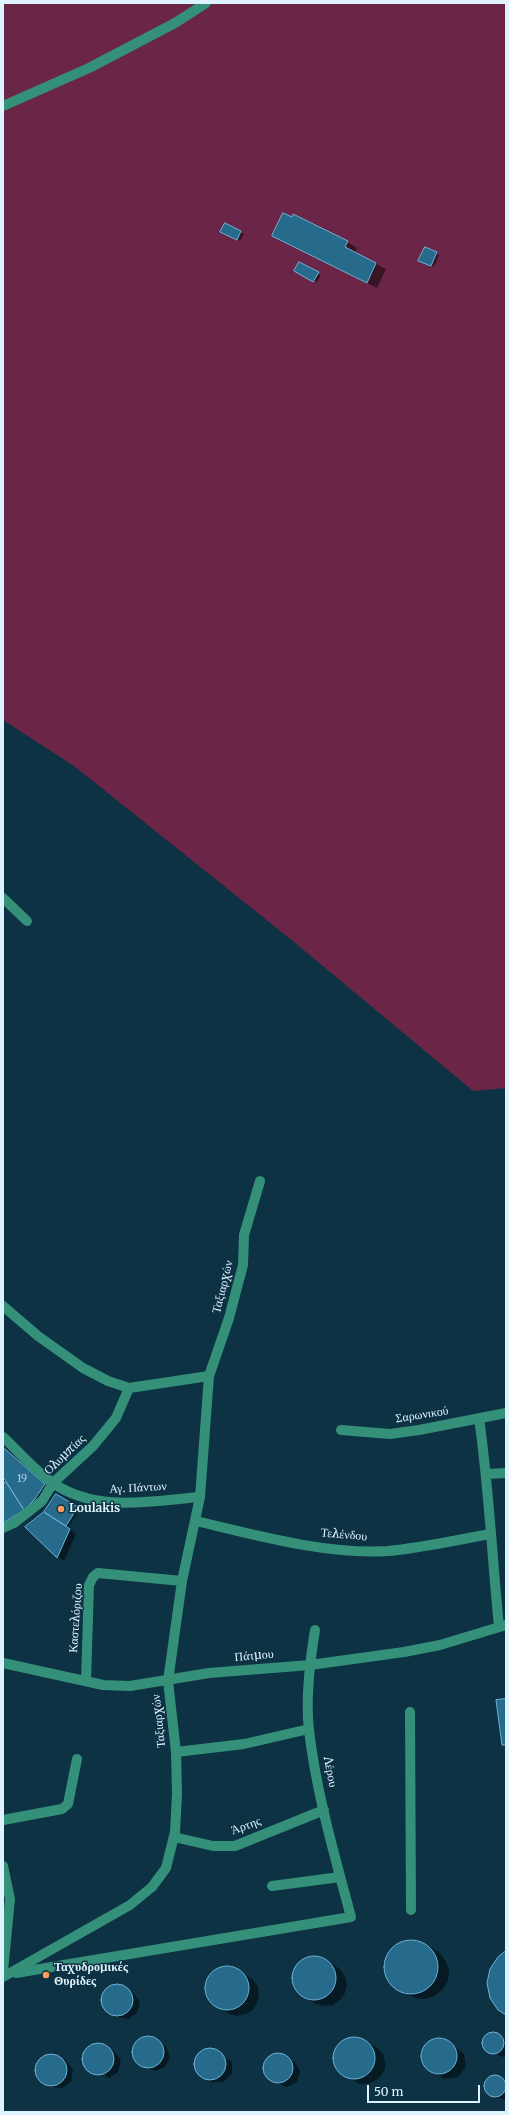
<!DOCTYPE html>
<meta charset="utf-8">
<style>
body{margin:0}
#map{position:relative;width:509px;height:2115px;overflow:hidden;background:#0d3243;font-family:Merriweather,serif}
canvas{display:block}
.frame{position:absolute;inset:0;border:4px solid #dff3fe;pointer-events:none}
.scale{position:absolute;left:367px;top:2085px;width:113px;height:18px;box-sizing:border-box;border:2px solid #dff3fe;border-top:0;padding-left:5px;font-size:12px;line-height:14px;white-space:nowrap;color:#dff3fe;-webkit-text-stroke:3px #0d3243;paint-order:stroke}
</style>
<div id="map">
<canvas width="509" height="2115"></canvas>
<div class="frame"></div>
<div class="scale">50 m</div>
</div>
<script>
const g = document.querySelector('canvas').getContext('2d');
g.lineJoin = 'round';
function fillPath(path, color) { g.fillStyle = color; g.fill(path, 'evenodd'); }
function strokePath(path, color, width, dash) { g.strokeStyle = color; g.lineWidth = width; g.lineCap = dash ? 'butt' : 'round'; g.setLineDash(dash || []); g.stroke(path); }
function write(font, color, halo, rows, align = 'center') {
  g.font = font + ' Merriweather,serif'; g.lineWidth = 3; g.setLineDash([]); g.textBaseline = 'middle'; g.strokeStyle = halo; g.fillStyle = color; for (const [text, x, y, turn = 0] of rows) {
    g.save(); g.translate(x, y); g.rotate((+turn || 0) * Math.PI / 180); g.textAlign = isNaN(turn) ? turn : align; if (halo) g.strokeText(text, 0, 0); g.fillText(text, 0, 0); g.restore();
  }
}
fillPath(new Path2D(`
 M3,3H506V1088L473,1091L294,942L74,766L3,720Z`), '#6b2647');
fillPath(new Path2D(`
 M225,225L244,234L240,241L225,233Z
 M283,241L347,242L357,248L355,253L386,269L377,288Z
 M436,253L439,255L434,267L423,262Z
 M300,263L321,275L317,282L295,271Z
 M3,1451L8,1452L47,1486L38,1501L3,1527Z
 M57,1495L80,1509L68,1528L76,1534L64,1561L57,1557L27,1527L45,1512Z
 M408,1940L419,1941L428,1946L439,1952L445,1960L449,1970L448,1980L443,1989L435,1996L425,1999L415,1998L395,1988L388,1980L385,1970L386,1959L390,1950L398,1943Z
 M315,1957L323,1959L334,1965L341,1970L345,1977L347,1985L345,1993L340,2000L333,2005L325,2006L316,2004L299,1994L294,1986L293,1978L294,1970L299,1963L306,1958Z
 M227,1967L235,1969L246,1975L253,1980L258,1987L259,1995L257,2003L253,2010L246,2014L237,2016L229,2014L211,2003L207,1996L205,1988L207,1980L212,1973L219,1968Z
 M115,1985L133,1992L140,2002L137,2013L128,2019L116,2017L109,2013L102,2003L105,1991Z
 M491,2033L506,2039V2055L503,2057L488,2051L483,2045L485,2037Z
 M149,2037L166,2046L170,2057L165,2067L155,2071L137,2062L133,2051L138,2041Z
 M352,2038H360L367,2042L377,2048L383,2054L385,2061V2069L381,2076L375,2081L368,2084H360L342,2074L337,2068L334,2060L335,2053L338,2045L344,2040Z
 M437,2039H444L464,2054L466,2067L458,2077L444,2079L423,2064L422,2051L430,2041Z
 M96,2044L114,2051L121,2060L118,2072L109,2078L95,2075L106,2077V2075L90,2072L84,2062L86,2050Z
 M205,2049L216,2050L232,2062V2074L223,2082H211L196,2069V2058Z
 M277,2054L295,2062L300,2071L297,2082L287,2087L269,2079L264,2070L267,2059Z
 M47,2055L59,2057L66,2061L73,2070L71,2082L62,2088L50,2087L43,2082L36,2073L38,2062Z
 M493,2075L506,2080V2099L504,2100L488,2094L484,2087L486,2079Z`), '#0007');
const building = new Path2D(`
 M283,213L292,217L293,214L348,241L345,247L376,263L367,283L272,236Z
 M225,223L241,231L237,240L220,232Z
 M425,247L437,252L431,266L418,261Z
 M299,262L319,272L313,282L294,271Z
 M5,1449L45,1484L35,1499L24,1510L3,1477V1450Z
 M6,1482L24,1510L3,1523V1484Z
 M56,1494L78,1507L66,1526L44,1512Z
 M44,1512L70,1529L57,1558L25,1527Z
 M506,1699V1745H502L496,1700Z
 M384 1967a27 27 0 1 1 54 0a27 27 0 1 1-54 0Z
 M506,1951V2015L498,2010L490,1998L487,1983L490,1969L498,1957Z
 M292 1978a22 22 0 1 1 44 0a22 22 0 1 1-44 0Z
 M205 1988a22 22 0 1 1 44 0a22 22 0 1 1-44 0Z
 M101 2000a16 16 0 1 1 32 0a16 16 0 1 1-32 0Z
 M482 2043a11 11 0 1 1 22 0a11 11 0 1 1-22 0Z
 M132 2052a16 16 0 1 1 32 0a16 16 0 1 1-32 0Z
 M333 2058a21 21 0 1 1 42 0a21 21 0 1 1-42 0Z
 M421 2056a18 18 0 1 1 36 0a18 18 0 1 1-36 0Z
 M82 2059a16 16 0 1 1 32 0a16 16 0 1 1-32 0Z
 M194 2064a16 16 0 1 1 32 0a16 16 0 1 1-32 0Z
 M263 2068a15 15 0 1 1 30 0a15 15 0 1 1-30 0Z
 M35 2070a16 16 0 1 1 32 0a16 16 0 1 1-32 0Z
 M484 2086a11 11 0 1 1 22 0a11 11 0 1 1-22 0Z`);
fillPath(building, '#266b8c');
strokePath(building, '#6eb1d6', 1);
strokePath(new Path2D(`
 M3,106L89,68L175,23L206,3
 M3,898L27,921
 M3,1306L38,1336L83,1368L108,1381L129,1388L209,1376
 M479,1418C489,1488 492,1557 499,1627
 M341,1430L390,1434L419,1430L506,1413
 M3,1437C19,1452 35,1471 53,1483C96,1513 151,1501 200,1497
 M487,1474L506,1473
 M196,1521C255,1535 327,1555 388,1551C422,1548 456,1540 490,1534
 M3,1528L14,1523L42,1501L53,1483L93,1446L116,1418L129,1388
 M3,1663L103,1685L130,1686L209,1673L310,1665L404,1652L440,1645L506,1625
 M86,1681L89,1585L93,1577L98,1573L182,1581
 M410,1712L411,1910
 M176,1752L244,1744L309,1729
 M3,1820L62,1809L68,1804L77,1759
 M174,1837L213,1846H235L324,1810
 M3,1866L10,1899L3,1971
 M272,1886L340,1877
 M16,1973L351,1917C335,1857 316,1792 309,1730C305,1698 310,1661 315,1630
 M3,1977L130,1905L152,1887L166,1868L175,1832L177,1794L176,1752L168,1681L182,1581L200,1497L209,1376L229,1318L243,1265L244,1235L260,1181`), '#349079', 10);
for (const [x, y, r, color] of [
 [61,1509,4,"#fe9c57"],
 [46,1975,4,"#fe9c57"]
]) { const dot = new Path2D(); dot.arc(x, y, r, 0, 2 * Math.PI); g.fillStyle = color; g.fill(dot); strokePath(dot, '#0d3243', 1.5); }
write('10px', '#b1d1e2', null, [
 ["19",22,1479]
]);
write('12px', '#dff3fe', '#0d3243', [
 ["Ταξιαρχών",223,1287,-76],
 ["Σαρωνικού",422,1415,-9],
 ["Ολυμπίας",65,1455,-44],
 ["Αγ. Πάντων",138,1488,-3],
 ["Τελένδου",344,1535,5],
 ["Καστελόριζου",76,1618,-86],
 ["Πάτμου",254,1656,-5],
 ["Ταξιαρχών",159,1721,-96],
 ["Λέρου",330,1772,79],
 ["Άρτης",246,1826,-20]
]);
write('bold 12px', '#dff3fe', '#0d3243', [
 ["Loulakis",69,1509],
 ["Ταχυδρομικές",54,1968],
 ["Θυρίδες",54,1982]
], 'left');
</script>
